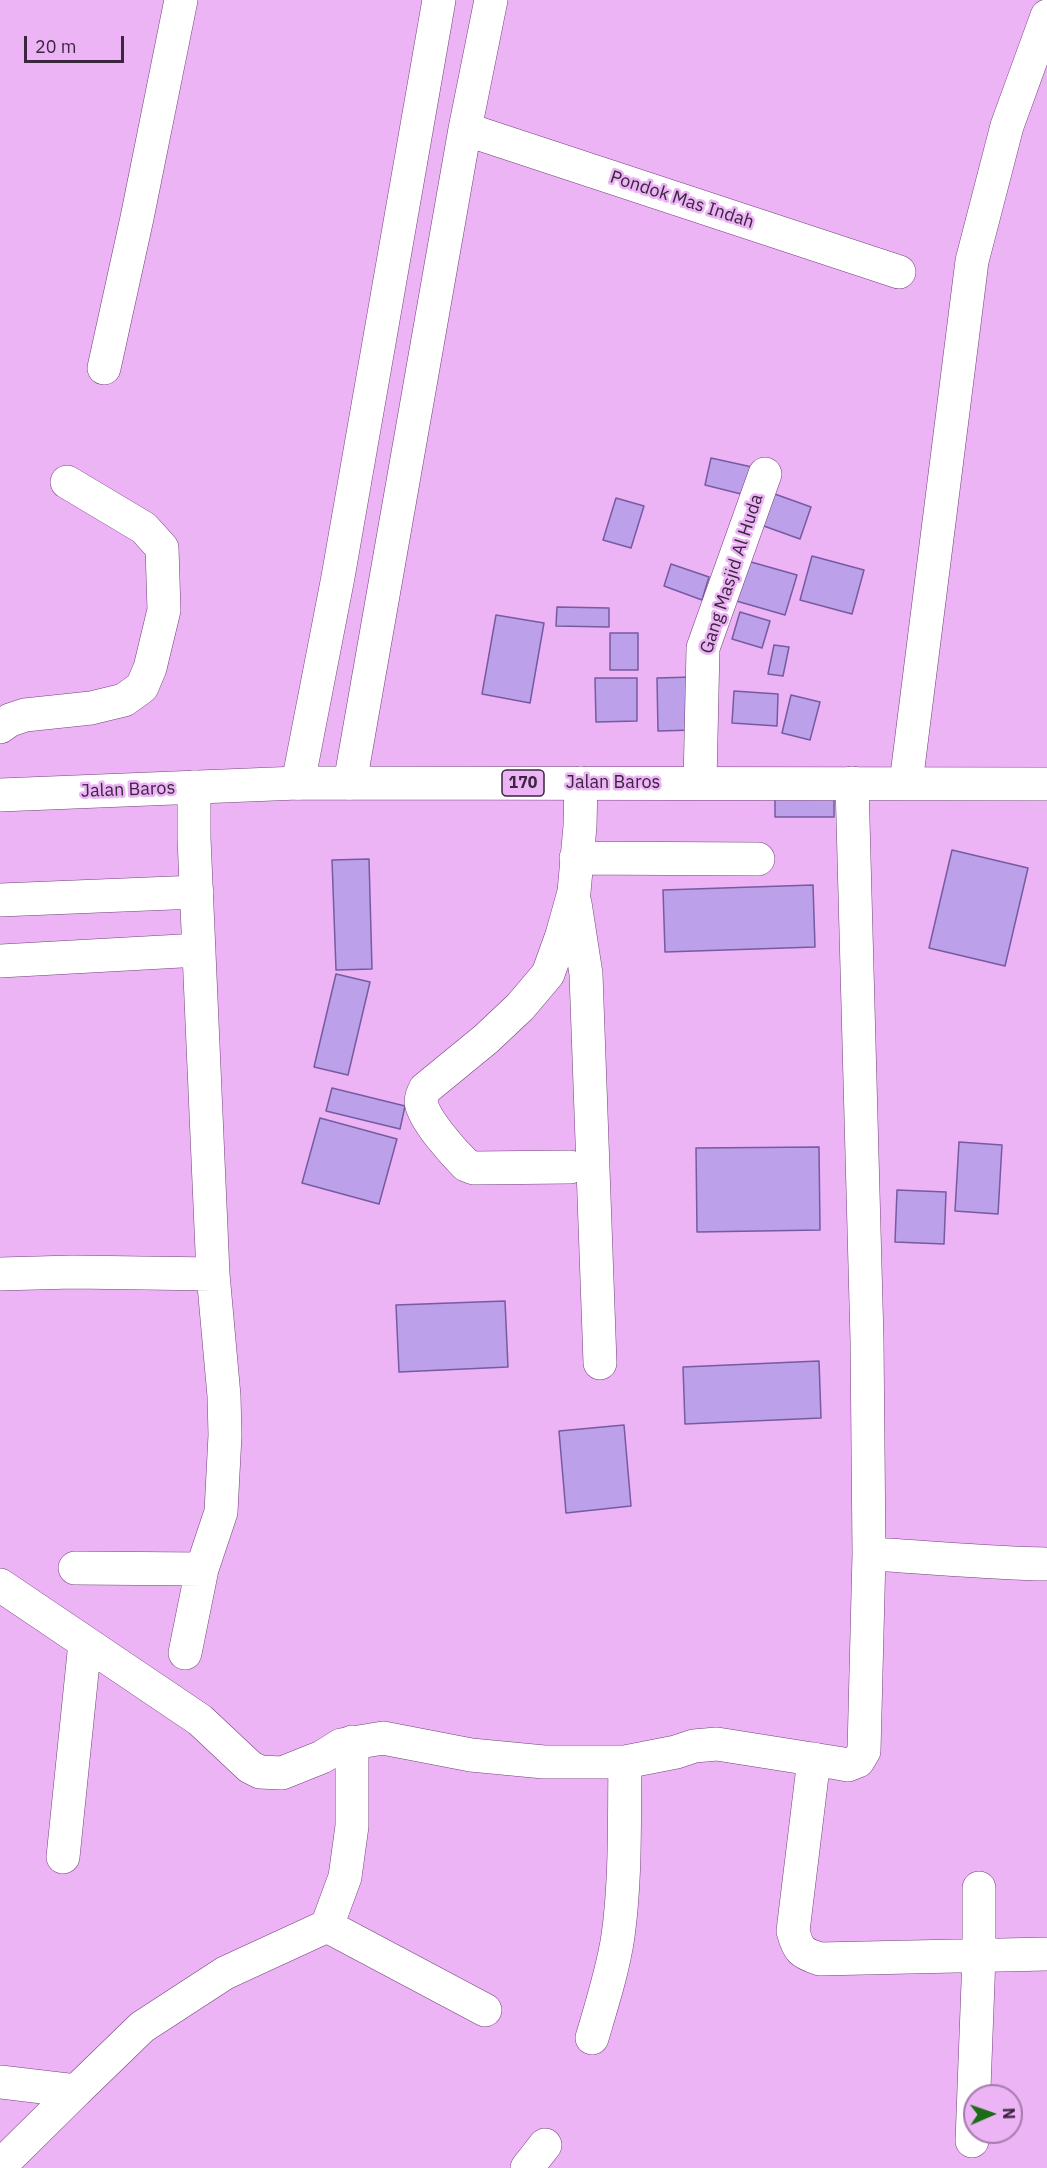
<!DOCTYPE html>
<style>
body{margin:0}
#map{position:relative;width:1047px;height:2168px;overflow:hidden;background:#ecb3f5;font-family:"IBM Plex Sans",sans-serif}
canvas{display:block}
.north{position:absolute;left:963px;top:2084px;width:60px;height:60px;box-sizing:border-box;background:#ecb3f5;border:2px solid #a57aac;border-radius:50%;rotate:88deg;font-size:16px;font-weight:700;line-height:24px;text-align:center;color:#3b253f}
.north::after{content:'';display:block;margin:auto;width:21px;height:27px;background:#1a6d14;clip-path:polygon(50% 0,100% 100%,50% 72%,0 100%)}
.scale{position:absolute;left:24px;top:36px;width:100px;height:27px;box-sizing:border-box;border:3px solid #3b253f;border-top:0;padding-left:8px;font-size:18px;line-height:21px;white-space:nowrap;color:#3b253f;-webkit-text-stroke:4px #ecb3f5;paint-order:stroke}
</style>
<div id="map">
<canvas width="1047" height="2168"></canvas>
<div class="north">N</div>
<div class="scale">20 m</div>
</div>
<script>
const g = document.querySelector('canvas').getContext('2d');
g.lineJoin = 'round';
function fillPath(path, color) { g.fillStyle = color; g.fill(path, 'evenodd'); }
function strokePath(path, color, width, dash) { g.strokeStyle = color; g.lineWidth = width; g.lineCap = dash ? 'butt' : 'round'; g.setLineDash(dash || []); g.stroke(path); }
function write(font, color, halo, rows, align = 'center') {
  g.font = font + ' "IBM Plex Sans",sans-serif'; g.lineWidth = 5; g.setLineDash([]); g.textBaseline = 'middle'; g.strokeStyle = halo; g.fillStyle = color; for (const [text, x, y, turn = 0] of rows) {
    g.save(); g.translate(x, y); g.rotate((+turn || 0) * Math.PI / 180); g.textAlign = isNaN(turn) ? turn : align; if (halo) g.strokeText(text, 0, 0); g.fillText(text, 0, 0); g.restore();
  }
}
const building = new Path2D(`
 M711,458L752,467L745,495L705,485Z
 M772,493L811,507L800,539L761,525Z
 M616,498L644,506L631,548L603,540Z
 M812,556L864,570L852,614L800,600Z
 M744,560L797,575L785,615L733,600Z
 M671,564L709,577L702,600L664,586Z
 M557,607L609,608V627L556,626Z
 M740,612L770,621L762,648L732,639Z
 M496,615L544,623L530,703L482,694Z
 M610,633H638V670H610Z
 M774,645L789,647L783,676L768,674Z
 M694,677L695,730L658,731L657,678Z
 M595,678H637V721L596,722Z
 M734,691L778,694L777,726L732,723Z
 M791,695L820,702L810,740L782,733Z
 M775,798H834V817H775Z
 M952,850L1028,868L1005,966L929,948Z
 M369,859L372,969L336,970L332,860Z
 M813,885L815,947L665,952L663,890Z
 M336,974L370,982L348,1075L314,1067Z
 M332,1088L405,1106L400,1129L326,1111Z
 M320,1118L397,1139L379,1204L302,1183Z
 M959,1142L1002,1145L998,1214L955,1211Z
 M819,1147L820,1230L697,1232L696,1148Z
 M897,1190L946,1192L944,1244L895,1242Z
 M505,1301L508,1367L399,1372L396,1305Z
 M819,1361L821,1418L685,1424L683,1367Z
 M624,1425L631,1506L566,1513L559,1431Z`);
fillPath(building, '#bda0ea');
strokePath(building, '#775a9f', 1.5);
const minor = new Path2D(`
 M465,129L899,272
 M104,368L137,218L181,0
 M0,727L10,720L25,715L91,708L124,700L142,687L150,668L164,610L162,548L144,528L67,482
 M298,783L338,577L439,0
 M350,783L465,129L491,0
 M700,783L703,648L765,474
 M906,783L972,261L1007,126L1047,16
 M576,858L758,859
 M0,900L197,892
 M575,903L586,974L600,1363
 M0,961L199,950
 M570,1167L474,1168L466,1165C453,1152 424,1120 421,1102C421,1097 423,1093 425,1089L486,1039L520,1007L548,974L562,935L574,892L580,826L581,783
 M0,1274L73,1272L213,1274
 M869,1554C928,1557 987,1563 1047,1564
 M75,1568L202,1569
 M0,1585L200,1720L250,1767L260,1772L282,1773L322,1757L341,1745L383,1738L471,1755L544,1762H625L676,1752L694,1746L717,1744L837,1763L848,1765L858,1761L864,1751L869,1554L867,1340L852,783
 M185,1653L202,1569L221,1512L225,1435L224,1396L213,1274L194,838V787
 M814,1759L793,1931C798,1950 801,1953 820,1959L1047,1954
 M63,1857L85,1643
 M327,1926L485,2010
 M592,2038C602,2004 613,1970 618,1936C626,1878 624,1820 625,1762
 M0,2082L76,2091L142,2027L225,1973L327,1926L345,1877L352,1826V1742
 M972,2141L979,1956V1888
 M0,2166L76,2091
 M527,2168L545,2145`);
const major = new Path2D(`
 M0,795L298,783L1047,784`);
strokePath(minor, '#74417c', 34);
strokePath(major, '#74417c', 34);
strokePath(minor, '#fff', 33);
strokePath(major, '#fff', 33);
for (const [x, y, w] of [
 [523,783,42]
]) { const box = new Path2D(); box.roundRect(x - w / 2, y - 13, w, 26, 4.5); g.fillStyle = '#ecb3f5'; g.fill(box); strokePath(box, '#3b253f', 1.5); }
write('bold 16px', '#3b253f', null, [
 ["170",523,783]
]);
write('18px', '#3b253f', '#ecb3f5', [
 ["Pondok Mas Indah",682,200,18],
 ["Gang Masjid Al Huda",732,574,-72],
 ["Jalan Baros",613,783],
 ["Jalan Baros",128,790,-2]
]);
</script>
